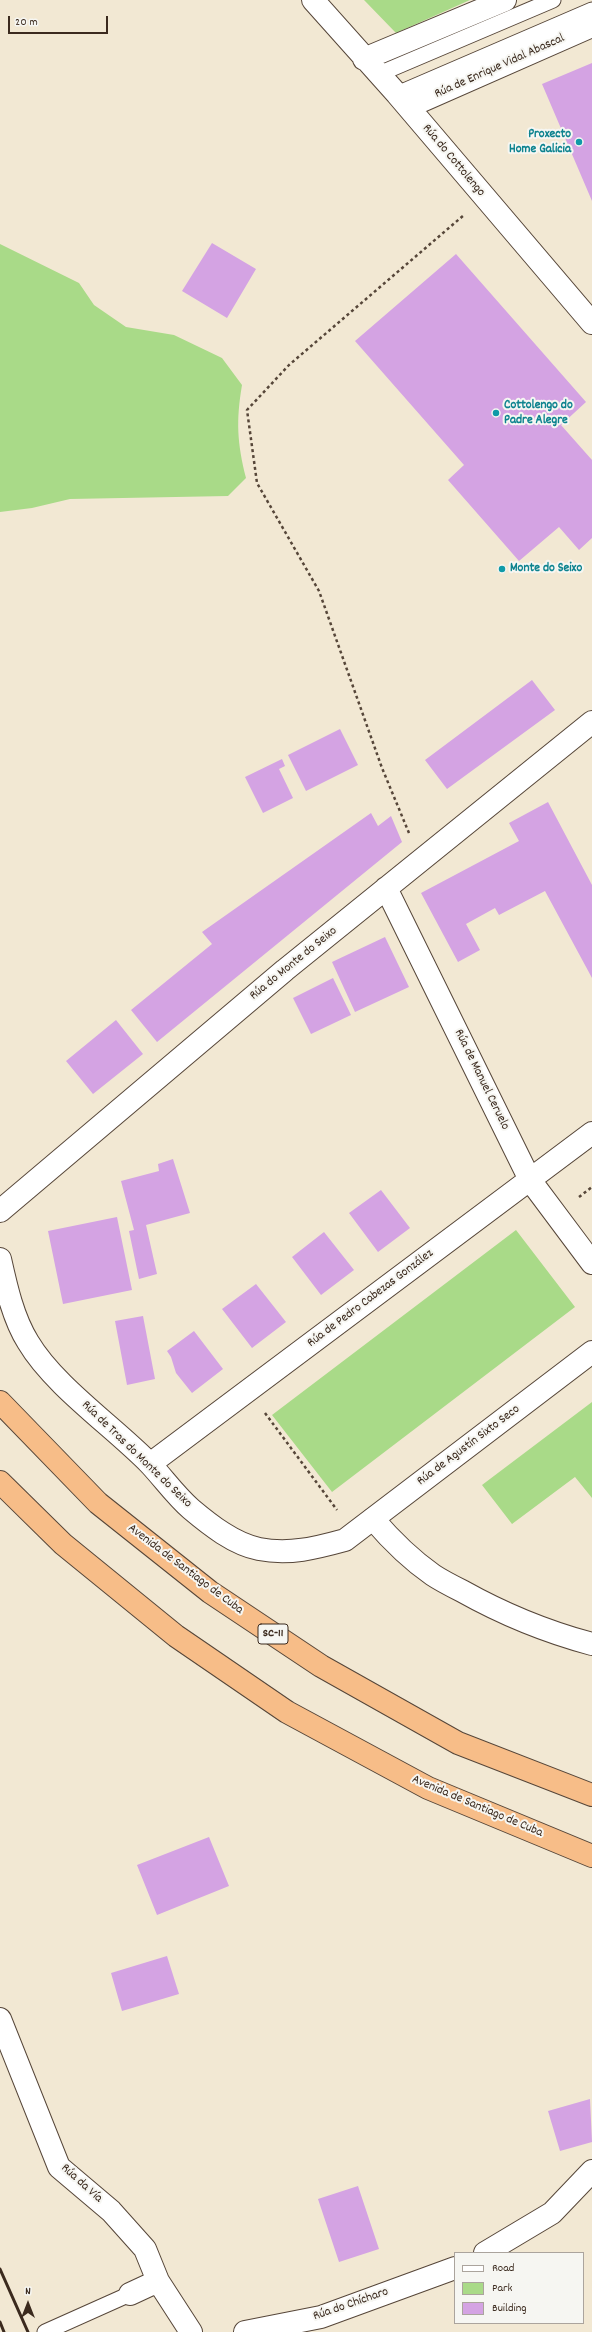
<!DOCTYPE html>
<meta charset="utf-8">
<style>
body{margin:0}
#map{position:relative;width:592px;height:2332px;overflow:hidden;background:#f2e8d3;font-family:Dekko,sans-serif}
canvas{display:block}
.legend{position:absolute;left:454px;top:2252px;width:130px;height:72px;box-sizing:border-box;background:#f6f6f2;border:1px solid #aba49d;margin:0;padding:5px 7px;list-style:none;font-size:12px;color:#3b2a1e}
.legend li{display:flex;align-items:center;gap:8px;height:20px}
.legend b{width:20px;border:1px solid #aba49d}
.north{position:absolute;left:8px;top:2284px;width:40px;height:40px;-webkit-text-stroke:3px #f6f6f2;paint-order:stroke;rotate:0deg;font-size:11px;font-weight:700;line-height:16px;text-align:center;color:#3b2a1e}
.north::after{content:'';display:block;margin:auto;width:14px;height:18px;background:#3b2a1e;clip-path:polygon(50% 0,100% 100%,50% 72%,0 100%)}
.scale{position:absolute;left:8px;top:16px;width:100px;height:18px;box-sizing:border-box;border:2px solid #3b2a1e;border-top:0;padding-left:5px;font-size:12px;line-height:14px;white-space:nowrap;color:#3b2a1e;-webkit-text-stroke:3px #f6f6f2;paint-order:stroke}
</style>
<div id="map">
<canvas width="592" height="2332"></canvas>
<ul class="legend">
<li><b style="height:5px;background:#fff"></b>Road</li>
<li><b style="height:11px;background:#a9da88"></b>Park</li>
<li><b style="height:11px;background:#d4a3e3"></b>Building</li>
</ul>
<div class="north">N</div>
<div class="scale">20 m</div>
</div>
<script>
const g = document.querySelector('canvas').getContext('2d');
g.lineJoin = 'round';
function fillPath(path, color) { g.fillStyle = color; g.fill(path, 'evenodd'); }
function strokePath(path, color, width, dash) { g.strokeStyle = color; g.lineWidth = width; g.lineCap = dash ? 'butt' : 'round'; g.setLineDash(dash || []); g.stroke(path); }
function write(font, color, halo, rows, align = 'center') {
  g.font = font + ' Dekko,sans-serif'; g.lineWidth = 4; g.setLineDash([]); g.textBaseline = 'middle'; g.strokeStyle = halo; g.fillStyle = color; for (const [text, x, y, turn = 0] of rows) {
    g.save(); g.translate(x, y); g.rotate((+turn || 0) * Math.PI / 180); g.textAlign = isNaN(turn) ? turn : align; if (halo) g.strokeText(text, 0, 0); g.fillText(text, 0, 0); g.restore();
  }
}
fillPath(new Path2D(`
 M364,0H470L396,33Z
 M0,244L79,283L94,305L126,327L174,335L222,358L242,385C236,421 237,442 246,478L228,496L70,499L32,508L0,512Z
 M516,1230L575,1307L332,1492L272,1415Z
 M592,1402V1498L575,1477L512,1524L482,1485Z`), '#a9da88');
fillPath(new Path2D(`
 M592,63V201L542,84Z
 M212,243L256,269L227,318L182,291Z
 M456,254L586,402L561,425L592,460V538L579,550L559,527L519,561L448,480L464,465L355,341Z
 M532,680L555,710L447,789L425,760Z
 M340,729L358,765L306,791L288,755Z
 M282,759L285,766L279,769L293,798L263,813L245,777Z
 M548,802L592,885V978L545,891L499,915L495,908L466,924L480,950L458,962L421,893L519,841L509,823Z
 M371,813L378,826L391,816L402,842L157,1042L131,1010L212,944L202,932Z
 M385,937L409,987L355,1012L332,962Z
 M333,978L351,1015L311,1034L293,998Z
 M116,1020L143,1054L93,1094L66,1061Z
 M173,1159L190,1213L146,1225L157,1274L139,1279L129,1231L134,1230L121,1181L159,1171L158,1164Z
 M381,1190L410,1228L378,1252L349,1213Z
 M117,1217L132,1290L63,1304L48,1231Z
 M324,1232L354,1270L321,1295L292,1257Z
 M256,1284L286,1322L252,1348L222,1309Z
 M143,1316L155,1379L127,1385L115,1321Z
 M194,1331L223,1369L192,1393L176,1373L171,1357L167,1351Z
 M209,1837L229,1886L157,1915L137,1865Z
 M167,1956L179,1994L122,2011L111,1973Z
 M590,2099L592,2142L560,2151L548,2111Z
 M358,2186L379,2249L339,2262L318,2199Z`), '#d4a3e3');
const service = new Path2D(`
 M379,74L553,0
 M397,94L592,10
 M45,2332L130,2294`);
const pedestrian = new Path2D(`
 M373,1519C391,1540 410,1559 433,1575C442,1581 452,1586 462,1591C503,1614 547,1632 592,1644`);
const minor = new Path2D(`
 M313,0L397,94L592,323
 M364,59L505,0
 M408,107L592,26
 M386,888L530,1180L592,1263
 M0,1211L285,970L592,722
 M0,1259C6,1286 13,1318 28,1342C54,1386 114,1427 150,1464C164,1479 176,1496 191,1509C210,1525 234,1544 259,1549C289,1555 316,1548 345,1540L592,1352
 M150,1464L592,1133
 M0,2019L59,2167L111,2211L145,2249L158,2281L191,2332
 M485,2253L552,2213L592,2171
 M130,2294L158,2281
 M245,2332L321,2317L455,2268`);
const trunk = new Path2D(`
 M0,1402L98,1503L210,1592L321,1666L458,1743L592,1795
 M0,1482L63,1544L176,1636L287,1712L428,1788L592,1856`);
strokePath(service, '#564639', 17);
strokePath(pedestrian, '#564639', 24);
strokePath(minor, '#564639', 24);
strokePath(trunk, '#564639', 24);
strokePath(new Path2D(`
 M409,833L382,768L319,591L257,483L247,410L289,365L464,215
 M579,1197L592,1187
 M265,1413L337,1510`), '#564639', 2.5, [3, 3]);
strokePath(service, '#fff', 15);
strokePath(pedestrian, '#fff', 22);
strokePath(minor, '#fff', 22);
strokePath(trunk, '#f7bd88', 22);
strokePath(new Path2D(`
 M0,2269L28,2332
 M0,2322L4,2332`), '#3b2a1e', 3);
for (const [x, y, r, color] of [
 [579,142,4,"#0f9aa8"],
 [496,413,4,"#0f9aa8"],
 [502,569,4,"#0f9aa8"]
]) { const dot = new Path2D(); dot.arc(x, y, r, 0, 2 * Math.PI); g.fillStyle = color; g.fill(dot); strokePath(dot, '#f6f6f2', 1.5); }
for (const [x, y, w] of [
 [273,1634,30]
]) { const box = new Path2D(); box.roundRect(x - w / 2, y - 10, w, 20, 3); g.fillStyle = '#f6f6f2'; g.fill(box); strokePath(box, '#3b2a1e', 1); }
write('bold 12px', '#3b2a1e', null, [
 ["SC-11",273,1634]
]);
write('13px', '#3b2a1e', '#f6f6f2', [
 ["Rúa de Enrique Vidal Abascal",500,67,-24],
 ["Rúa do Cottolengo",453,161,50],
 ["Rúa do Monte do Seixo",294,964,-39],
 ["Rúa de Manuel Ceruelo",481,1080,64],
 ["Rúa de Pedro Cabezas González",371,1299,-37],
 ["Rúa de Agustín Sixto Seco",469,1446,-37],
 ["Rúa de Tras do Monte do Seixo",136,1455,44],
 ["Avenida de Santiago de Cuba",185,1570,37],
 ["Avenida de Santiago de Cuba",477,1807,23],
 ["Rúa da Vía",81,2184,42],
 ["Rúa do Chícharo",351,2305,-19]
]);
write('bold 13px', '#0d838f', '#f6f6f2', [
 ["Proxecto",571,135,"right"],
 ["Home Galicia",571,150,"right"],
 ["Cottolengo do",504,406],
 ["Padre Alegre",504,421],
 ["Monte do Seixo",510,569]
], 'left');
</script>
